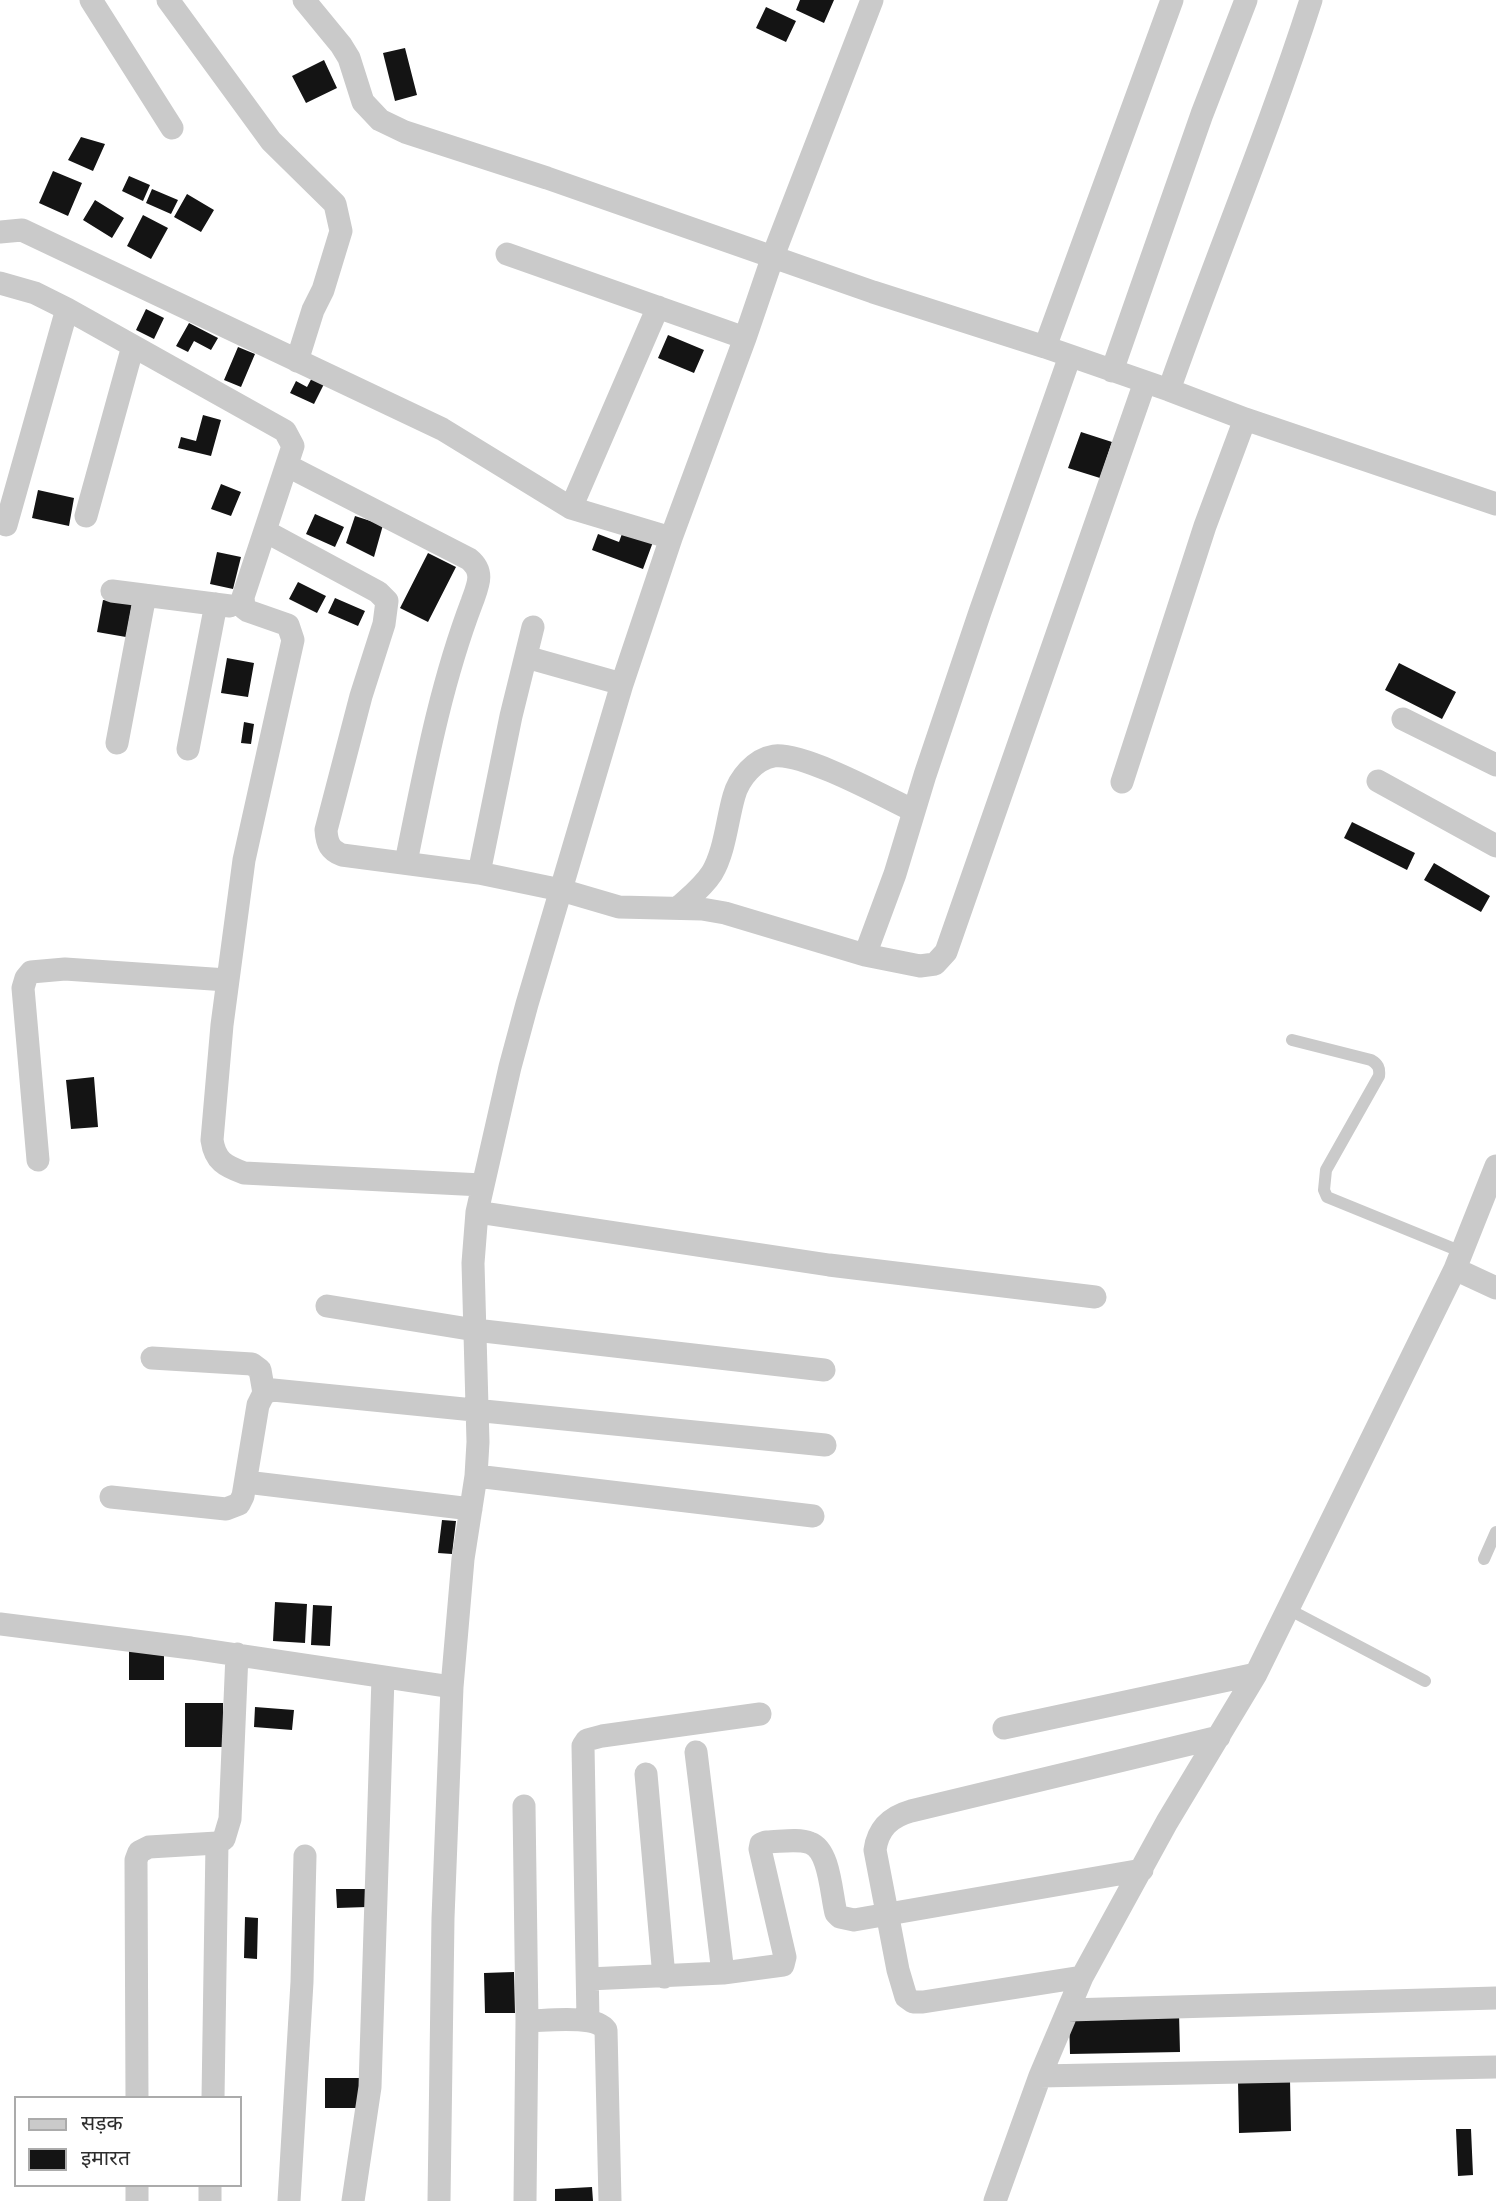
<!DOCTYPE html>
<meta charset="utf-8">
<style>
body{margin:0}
#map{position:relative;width:1496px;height:2201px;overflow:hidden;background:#fff;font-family:Arial,"Noto Sans Devanagari",sans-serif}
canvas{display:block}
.legend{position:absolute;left:14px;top:2096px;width:228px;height:91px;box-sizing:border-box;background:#fff;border:2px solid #ababab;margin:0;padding:9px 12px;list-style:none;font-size:21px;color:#2d2d2d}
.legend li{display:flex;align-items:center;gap:14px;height:35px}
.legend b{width:35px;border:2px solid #ababab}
</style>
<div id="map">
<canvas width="1496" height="2201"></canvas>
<ul class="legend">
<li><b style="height:9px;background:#cacaca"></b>सड़क</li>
<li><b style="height:19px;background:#141414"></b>इमारत</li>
</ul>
</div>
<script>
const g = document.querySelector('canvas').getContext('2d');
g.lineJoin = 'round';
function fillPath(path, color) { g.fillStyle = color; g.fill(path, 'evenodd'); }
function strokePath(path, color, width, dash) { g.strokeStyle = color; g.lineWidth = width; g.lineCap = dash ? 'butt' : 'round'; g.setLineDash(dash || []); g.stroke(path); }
fillPath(new Path2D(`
 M800,0H834L824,23L796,10Z
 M766,7L796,21L786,42L756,28Z
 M405,48L417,95L395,101L383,53Z
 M324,60L337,88L306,103L292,76Z
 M81,137L105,144L93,171L68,160Z
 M53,171L82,183L68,216L39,203Z
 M129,176L150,185L143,201L122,191Z
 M152,189L178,200L171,214L146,203Z
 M187,194L214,210L201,232L174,217Z
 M95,200L124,218L112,238L83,220Z
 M143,215L168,228L151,259L127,246Z
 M146,309L164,318L154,339L136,330Z
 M189,323L218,338L211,350L194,341L188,352L176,346Z
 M668,335L704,350L694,373L658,358Z
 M238,347L255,354L241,387L224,380Z
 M315,372L327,378L314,404L290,393L296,381L307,387Z
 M203,415L221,420L211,456L178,448L181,437L196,441Z
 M1081,432L1112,442L1100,478L1068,468Z
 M221,484L241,492L231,516L211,509Z
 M38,490L74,498L69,526L32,518Z
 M315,514L344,527L335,547L306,534Z
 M355,516L383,525L374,557L346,543Z
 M623,531L653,542L643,569L592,550L598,534L619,542Z
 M217,552L241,557L233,589L210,584Z
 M428,553L456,567L428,622L400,608Z
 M298,582L326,596L317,613L289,599Z
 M335,598L365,611L358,626L328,613Z
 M103,600L132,604L126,637L97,632Z
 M227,658L254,663L248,697L221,693Z
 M1399,663L1456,692L1442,719L1385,690Z
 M244,722L254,724L251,744L241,743Z
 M1352,822L1415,853L1407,870L1344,838Z
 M1434,863L1490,896L1481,912L1424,880Z
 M94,1077L98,1127L71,1129L66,1080Z
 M442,1520L456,1521L452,1554L438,1553Z
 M275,1602L307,1604L305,1643L273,1641Z
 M313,1605L332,1606L330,1646L311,1645Z
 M129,1651H164V1680H129Z
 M185,1703H223V1747H185Z
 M255,1707L294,1710L292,1730L254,1727Z
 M336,1889H367V1907L337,1908Z
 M245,1917L258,1918L257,1959L244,1958Z
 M514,1972L515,2013H485L484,1973Z
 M1179,2013L1180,2052L1070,2054L1069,2016Z
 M325,2078H359L360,2108H325Z
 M1290,2080L1291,2131L1239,2133L1238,2081Z
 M1456,2129H1471L1473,2175L1458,2176Z
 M592,2187L593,2201H555V2189Z`), '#141414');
strokePath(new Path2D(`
 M1292,1040L1371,1060C1378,1064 1380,1068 1379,1076L1326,1170L1324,1190L1327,1197L1462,1252
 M1484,1559L1496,1532
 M1288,1609L1425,1681`), '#cacaca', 12);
strokePath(new Path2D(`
 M91,0L172,128
 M168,0L271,141L335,204L341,231L323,290L313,310L297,361
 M304,0L341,45L349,58L363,102L380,120L405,132L547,178L873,292L1045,347L1169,390L1245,419L1496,504
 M0,232L22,230L442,429L571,508L671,538
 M507,254L745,338
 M0,283L35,293L67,309L285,431L293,446L243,597L244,608L248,611L288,625L293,640L244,860L222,1025L212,1140C215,1161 225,1166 244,1173L482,1185
 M1045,347L1172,0
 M1112,371L1202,114L1246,0
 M1169,390C1215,259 1269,131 1311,0
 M288,466L469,559C485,572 478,585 472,602C440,686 424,774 406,862
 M571,508L658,307
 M86,516L133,346
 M6,525L67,309
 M265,531L378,592L387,601L384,624L361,696L326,830C327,844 330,850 342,855L479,873L561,890L619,907L702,909L725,913L865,955L920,966L935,964L946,952L1145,382
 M112,591L230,606
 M526,657L622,684
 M1403,719L1496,765
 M117,743L145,595
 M188,749L216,604
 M1378,781L1496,846
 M1122,782L1205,526L1245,419
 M479,873L511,716L533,627
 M678,908C690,897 703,887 712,873C725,851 727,820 734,796C739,778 755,759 774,756C803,752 885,797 914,811
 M865,955L895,874L925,775L980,612L1070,356
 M38,1160L23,988L26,978L31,972L65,969L227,980
 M477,1212L829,1265L1095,1297
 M1455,1269L1496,1288
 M327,1306L475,1330L824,1370
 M152,1358L252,1364L260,1370L264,1393
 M476,1476L813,1516
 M246,1482L471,1509
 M111,1497L226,1509L239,1504L243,1496L258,1405L264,1393L273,1390L825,1445
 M0,1624L191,1648L452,1687
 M1004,1728L1256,1674
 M696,1752L723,1973
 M646,1774L664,1977
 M524,1806L527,2021L525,2201
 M1082,1977L923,2002H913L906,1997L898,1970L875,1850C878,1828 890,1817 911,1811L1219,1737
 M588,1979L723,1973L783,1965L785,1957L760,1849L761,1844L766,1842C779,1842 798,1838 810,1843C830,1850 831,1894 836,1913L840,1917L854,1920L1142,1870
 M1068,2010L1496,1998
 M588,2020L583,1746L587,1740L602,1736L760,1714
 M527,2021C546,2021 595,2014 606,2030L610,2201
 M1040,2076L1496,2067
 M137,2098L136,1860L139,1852L149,1847L217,1843L224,1839L230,1819L237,1654
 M213,2098L217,1843
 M137,2185V2201
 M210,2201V2185
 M289,2201L302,1982L305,1856
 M353,2201L370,2087L383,1677
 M439,2201L443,1918L452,1687L463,1559L476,1476L478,1442L473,1263L477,1212L510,1067L527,1004L622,684L671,538L745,338L773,256L872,0
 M995,2201L1040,2076L1082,1977L1167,1822L1256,1674L1455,1269L1496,1166`), '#cacaca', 23);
</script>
